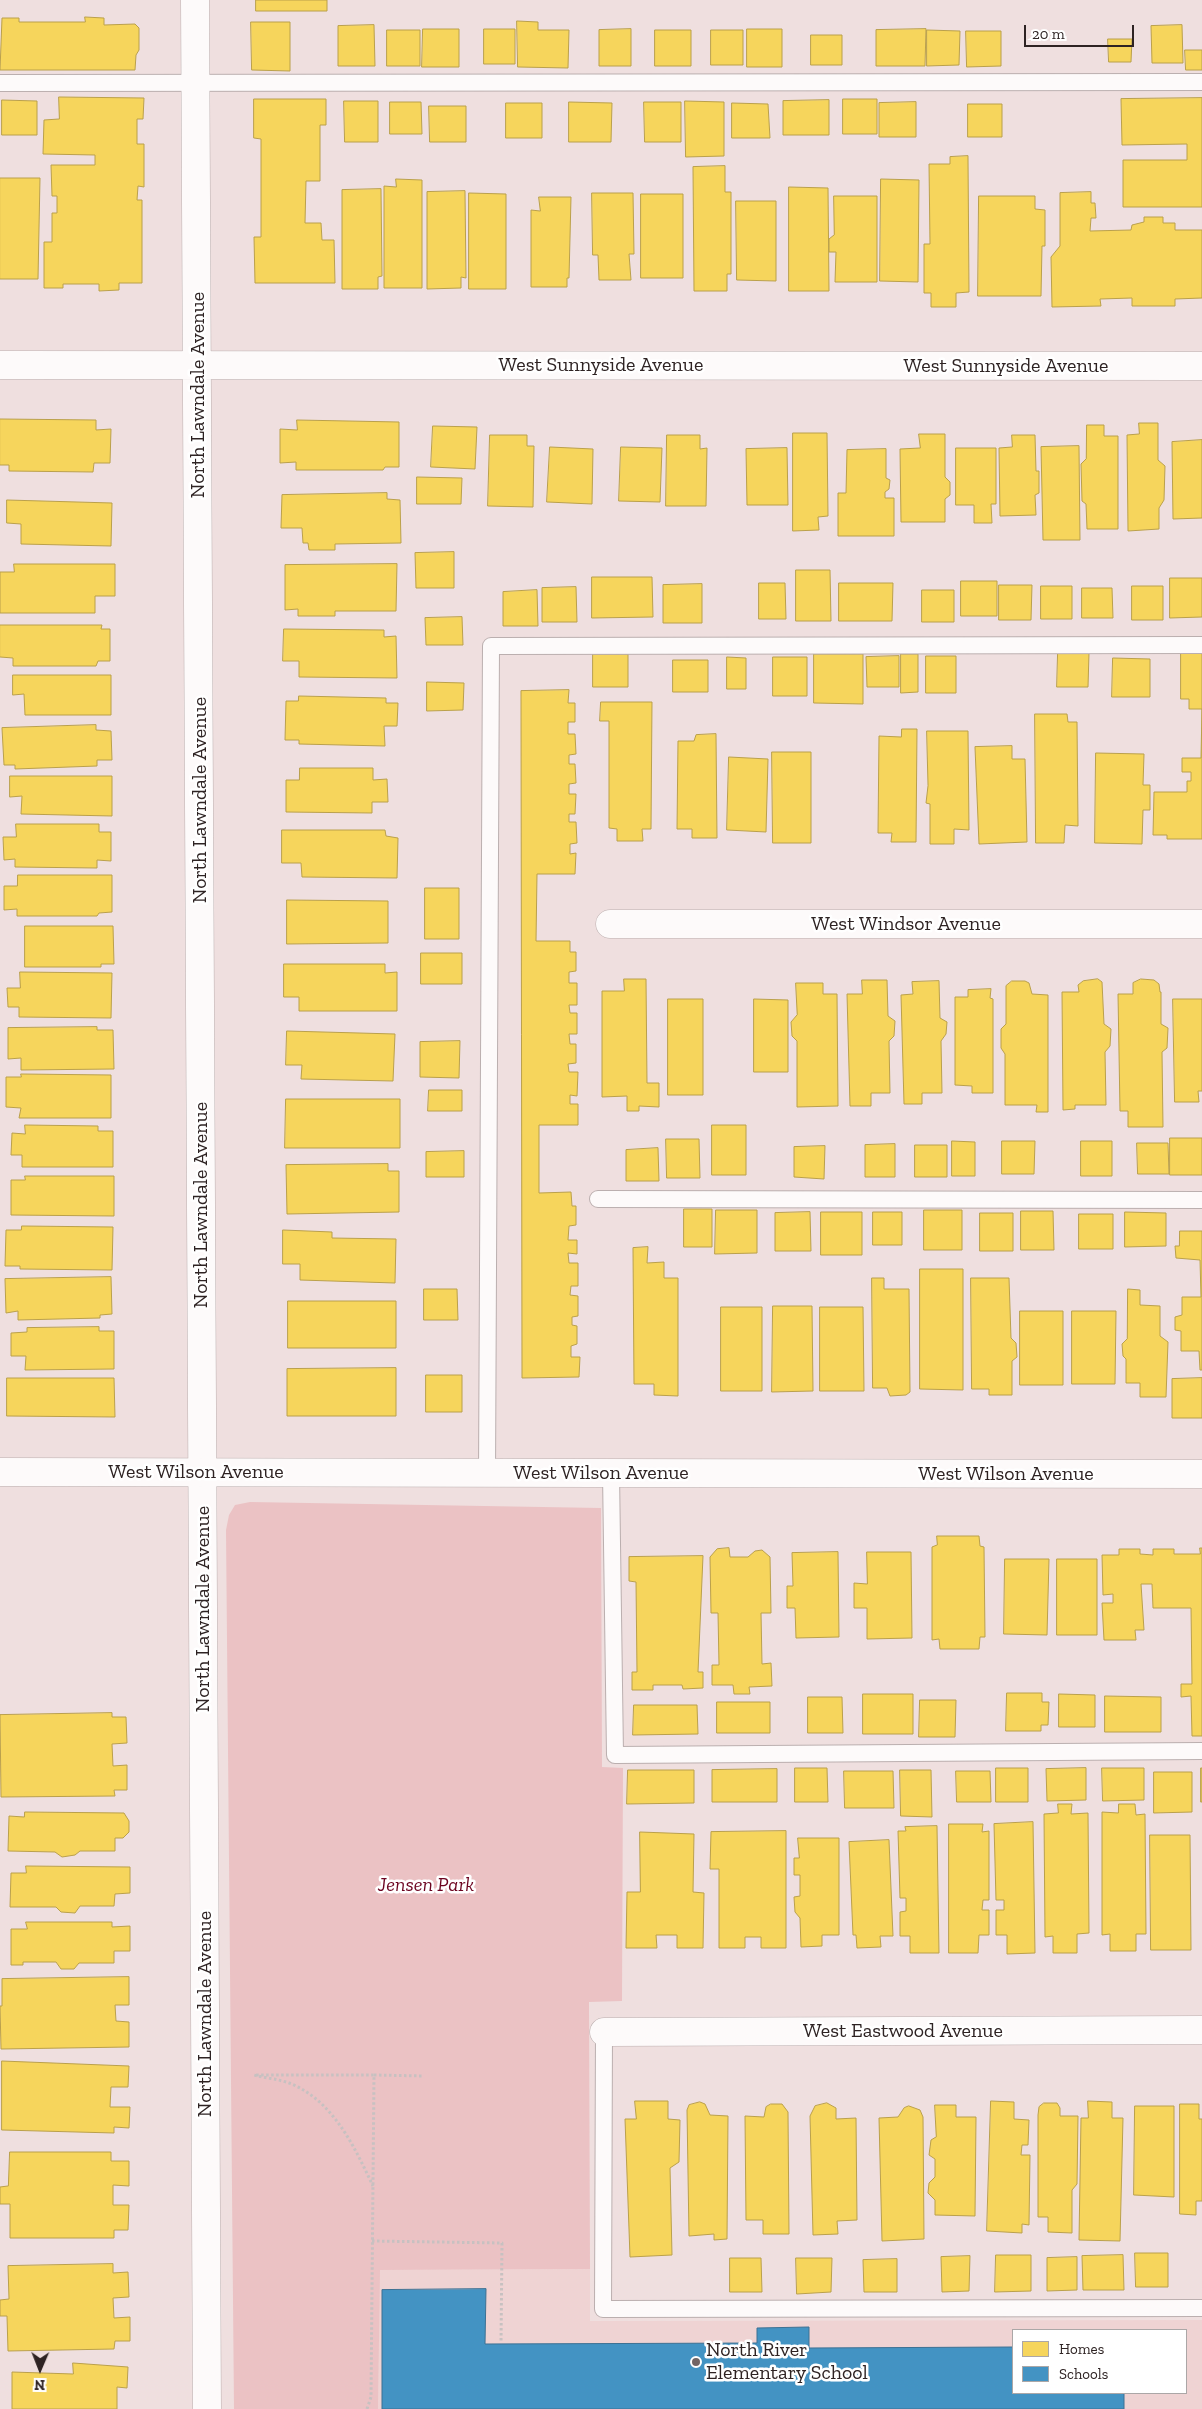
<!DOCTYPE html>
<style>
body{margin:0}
#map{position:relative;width:1202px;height:2409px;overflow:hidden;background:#efdfdf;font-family:"Zilla Slab",serif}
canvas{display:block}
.legend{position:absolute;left:1012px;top:2329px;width:175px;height:65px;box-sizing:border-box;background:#fff;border:1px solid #aba7a7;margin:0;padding:6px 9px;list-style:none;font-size:15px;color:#2e2323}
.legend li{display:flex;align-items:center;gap:10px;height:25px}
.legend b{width:25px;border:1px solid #aba7a7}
.north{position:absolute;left:15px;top:2344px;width:50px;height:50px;-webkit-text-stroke:4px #fff;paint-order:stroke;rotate:181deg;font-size:14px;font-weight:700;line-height:20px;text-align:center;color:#2e2323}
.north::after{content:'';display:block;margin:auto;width:18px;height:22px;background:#2e2323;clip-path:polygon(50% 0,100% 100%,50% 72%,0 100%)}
.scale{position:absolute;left:1024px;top:25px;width:110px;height:22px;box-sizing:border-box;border:2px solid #2e2323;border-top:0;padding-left:6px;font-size:15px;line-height:18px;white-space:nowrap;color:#2e2323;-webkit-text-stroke:4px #fff;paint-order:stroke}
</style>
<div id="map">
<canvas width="1202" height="2409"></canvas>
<ul class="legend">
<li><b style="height:14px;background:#f6d55c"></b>Homes</li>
<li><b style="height:14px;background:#4393c3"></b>Schools</li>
</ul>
<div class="north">N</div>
<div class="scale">20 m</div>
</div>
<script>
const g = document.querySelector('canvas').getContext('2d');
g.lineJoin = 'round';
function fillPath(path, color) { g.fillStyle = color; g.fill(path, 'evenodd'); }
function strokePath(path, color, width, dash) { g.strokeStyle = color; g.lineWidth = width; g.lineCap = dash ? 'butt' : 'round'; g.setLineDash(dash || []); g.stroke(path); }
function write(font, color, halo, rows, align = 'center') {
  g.font = font + ' "Zilla Slab",serif'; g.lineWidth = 5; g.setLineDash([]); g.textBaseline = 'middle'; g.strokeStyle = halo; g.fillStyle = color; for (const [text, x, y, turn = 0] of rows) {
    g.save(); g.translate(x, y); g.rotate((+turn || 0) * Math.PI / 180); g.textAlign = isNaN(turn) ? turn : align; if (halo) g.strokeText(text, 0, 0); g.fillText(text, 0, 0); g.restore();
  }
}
fillPath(new Path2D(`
 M590,2269V2321L1202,2320V2409H378L379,2270ZM1013,2330H1186V2393H1013Z`), '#efd3d3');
fillPath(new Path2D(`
 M250,1502L601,1508L602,1767L623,1768L622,2001L589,2002L590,2269L380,2270L378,2409H234L226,1530L229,1515L235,1505Z`), '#ebc2c4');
const homes = new Path2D(`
 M256,0H327V11H256Z
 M85,17L104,18V25L135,24L139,28V50L136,55L135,70H0L2,18H19V22H85Z
 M517,21L538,22V30H569L568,68L518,67Z
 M251,22H290V71L252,70Z
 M374,25L375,66H338V26Z
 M1182,25L1183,63H1152L1151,26Z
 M423,29H459V67H422Z
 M484,29H515V64H484Z
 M631,29V66H599V30Z
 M747,29H782V67H747Z
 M926,29L925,66H876V30Z
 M387,30H420V66H387Z
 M655,30H691V66H655Z
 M711,30H743V65H711Z
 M927,30L960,31L959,65L927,66Z
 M966,31H1001V66L967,67Z
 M811,35H842V65H811Z
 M1108,39H1132L1131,62H1109Z
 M1185,50H1202V70H1186Z
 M59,97L144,98L143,119H137V144H144V187L138,186L137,200H142V283H119V290L99,291V284H63V288H44V242H52V213H57V196H52L51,165H95V155L43,154L44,120L59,119Z
 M1202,98V207H1123V160H1187V144L1122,145L1121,99Z
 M254,99H326V125H320V181H306L305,223H321L322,240H334L335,283H255L254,237H261V139L254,138Z
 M843,99H877V134H843Z
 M2,100L37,101V135H2Z
 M829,100V135H783V101Z
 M344,101H378V142H345Z
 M685,101L724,102V156L686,157Z
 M390,102H421L422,134H390Z
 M569,102L612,103L611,142H569Z
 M644,102H681V142H645Z
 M916,102V137H879V103Z
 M506,103H542V138H506Z
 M732,103L768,104L770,138H732Z
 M968,104H1002V137H968Z
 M429,106H466V142H430Z
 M968,156L969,292L956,293V307H931V293H924V244H930L929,164H950V157Z
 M725,166V192H731V274H727V291H694L693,167Z
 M0,178H40L38,279H0Z
 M396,179L422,180V288H384V186L396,187Z
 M881,179L919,180L918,282L880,281Z
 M789,187L828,188L829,291H789Z
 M381,189L382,276L378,277V289H342V190Z
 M465,191L466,278L461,277V288L427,289V192Z
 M1091,192V203H1095L1096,218H1091L1090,231L1131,230L1132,225L1144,222V217H1163V223H1175V230H1202V298L1175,299V306H1132V298L1100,299L1101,306L1052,307L1051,257L1060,246V193Z
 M469,193L506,194V289H469Z
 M592,193H633L634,254H629L631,280H599L598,255H593Z
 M641,194H683V278H641Z
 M834,196H877V282H835L836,252H829V239L834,235Z
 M979,196H1035V209L1045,210V246H1042L1041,296H978Z
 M539,197H571L569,278H567V287H531V210L540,211Z
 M736,201H776V281L737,280Z
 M0,419L96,420V430L111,429L110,463H94L93,472L9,471V465H0Z
 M297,420L399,422V467H385L383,470H296V462L280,463V429L297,430Z
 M1139,423H1158V460L1165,466L1164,500L1159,508V529L1128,531L1127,435L1139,434Z
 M1087,425H1104V436H1118V529H1087L1086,504L1082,501L1081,464L1086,459Z
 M433,426L477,427L475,469L431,467Z
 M793,433H827L828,516L818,517L819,530L793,531Z
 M919,434H945V477L950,482V495L945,499V522H901L900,449L920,448Z
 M490,435H527V446H534L533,507L488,506Z
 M667,435H700V449L707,448L706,506H666Z
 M1012,435H1035L1036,471H1039V493L1035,495L1036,515L1000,516L999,448L1012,447Z
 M1202,440V518L1173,519L1172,442Z
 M1079,446L1080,540H1043L1041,447Z
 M550,447L593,449L592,504L547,502Z
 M621,447L662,448L660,502L619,501Z
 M787,448L788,505H747L746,449Z
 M956,448H996V504H991L992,523H974V505H956Z
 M886,449V478L890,480L889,489L885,492V498H894V536H838V493H846L847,450Z
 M417,477L462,478L461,504H417Z
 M387,493V499L400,500L401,543L335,544V550H309L308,543H303L302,528H281L282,495Z
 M7,500L112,503L111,546L21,544V524L7,523Z
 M454,552V588H416L415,553Z
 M14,564H115V596H95V613H0V572H14Z
 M397,564L396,611H335V616H298V609L285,610V565Z
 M796,570H830L831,621H796Z
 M592,577H652L653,617L592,618Z
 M1170,578H1202V617L1170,618Z
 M961,581H997V616H961Z
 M759,583H785L786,619H759Z
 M839,583H893L892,621H839Z
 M702,584V623H663V585Z
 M999,585H1032L1031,620H999Z
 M1041,586H1072V619H1041Z
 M1132,586H1163V620H1132Z
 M576,587L577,622H542V588Z
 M1082,588H1112L1113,618H1082Z
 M537,590L538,626H503V592Z
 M922,590H954V622H922Z
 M462,617L463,645H426L425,618Z
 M0,625H102L101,629H110V661H98L96,666H13V658L0,657Z
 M284,629L384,630V637L396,636L397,678L299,677V661H283Z
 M1181,652L1202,653V839H1167V835H1153L1154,792H1187V781H1191V772H1182V758H1201L1202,709H1189V699H1181Z
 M1058,653H1089L1088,687H1057Z
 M593,654H628V687H593Z
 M814,654H863V704L814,703Z
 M901,654H918V692L901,693Z
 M899,656V687H867L866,657Z
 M926,656H956V693H926Z
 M727,657L746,658V689H727Z
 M773,657H807V696H773Z
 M1113,658L1150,659V697H1112Z
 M673,660H708V692H673Z
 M13,675H111V715H25L24,694L13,695Z
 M427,682L464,683L463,710L427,711Z
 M569,690L568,703H575V722H568V734H575L576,754L569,755V764H575L576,783L569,784V794H576L575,814H569V822H576L577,843L570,844V854L576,853L575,874H537L536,941H570V952H576V971L569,972V983H577V1005H569L570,1013H577V1034H569L570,1044H576V1063L568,1064L569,1072H578L577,1096L570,1095V1104H578V1125H539V1193L571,1192L572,1206H576V1225L569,1226L568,1240H577V1254L568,1253L569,1263H578V1286H571L570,1295L578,1296V1316L572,1317V1325L577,1326V1344L571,1346V1357H580L579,1377L522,1378L521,691Z
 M299,696L386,698V703H398L397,726H384L385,746L299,744V740H285L286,701H298Z
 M601,702H652L651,829H642L643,841H617V829L609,828V721H600Z
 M1035,714H1067L1068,722H1077L1078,826L1065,825L1064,843H1036Z
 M96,725V730L111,731L112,760H97V766L15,769V765H4L2,728Z
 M902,729H917L916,842H891L892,833H878L879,736L901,737Z
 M927,731H968L969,830L954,829V844H930V804L926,803L928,786Z
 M716,734L717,838H692V829H677L678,741H694L696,735Z
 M1012,746V759H1025L1027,842L979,844L975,747Z
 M772,752H811V843H773Z
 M1096,753L1144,754L1143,785H1150V810H1143L1142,844L1095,843Z
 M729,757L768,759L766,832L727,830Z
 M300,768H373V780L387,779L388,802H372V813L286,812V780H299Z
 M10,776H112V816L21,814L22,796L10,797Z
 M16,824H99V832H111V861L97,860V868L15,867V859L4,860L3,837H16Z
 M282,830H385L386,836L398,838L397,878L302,877L301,863H282Z
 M18,875H112V912L99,913L97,916H17V909L4,910V886H17Z
 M425,888H459V939H425Z
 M287,900L388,901V943L287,944Z
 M25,926H113L114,964H101V967H25Z
 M421,953H462V984H421Z
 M284,964H385V973L397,972V1011H299V997H284Z
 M20,972L112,973L111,1018L19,1017V1007H8L7,988H20Z
 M624,979H646L647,1083H659V1107L639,1106V1111H627V1096L602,1097V991H624Z
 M1098,979L1102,982L1104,1024L1111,1029L1110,1046L1105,1052L1106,1105H1075V1109L1063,1110L1062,992H1079L1078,985L1083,981Z
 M1141,979L1154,980L1159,984L1160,992H1161V1024L1168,1028L1167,1048L1162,1052L1163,1127H1128V1111H1120L1118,994H1133V983Z
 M862,980H887L888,1016L895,1021L894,1036L889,1041L890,1093H871V1106H850L847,994H862Z
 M939,981L940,1018L947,1022L946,1034L941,1041L942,1093H922V1104H904L901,995L913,994L912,982Z
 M1012,981H1025L1029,983L1032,994L1048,995V1112H1036L1037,1105H1005V1054L1001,1048V1029L1006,1024V986Z
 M796,983H823V994H837L838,1106L797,1107V1041L792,1036L791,1022L797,1015Z
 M991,989L990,998L993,999V1093H972V1086L955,1085V997H968V990Z
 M668,999H703V1095H668Z
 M754,999L788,1000V1072H754Z
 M1173,999H1202V1091H1198L1199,1102H1175Z
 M97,1027V1030H113L114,1069L21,1070V1058L8,1059V1028Z
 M287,1031L395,1034L393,1081L301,1079L302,1065H286Z
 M460,1041L459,1078L420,1077V1042Z
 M21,1074L111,1075V1118H19L21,1108L6,1107V1077H21Z
 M429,1090H462V1111H428Z
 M286,1099H400V1148H285Z
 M25,1125L98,1126V1131H113V1167H22V1155H11L12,1133L25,1134Z
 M712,1125H746V1175H712Z
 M1170,1138H1202V1175H1170Z
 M666,1139H699L700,1178H667Z
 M952,1141L975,1142V1176H952Z
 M1002,1141H1035L1034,1174H1002Z
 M1081,1141H1112V1176H1081Z
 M1137,1143H1168L1169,1174H1138Z
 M895,1144V1177H865V1145Z
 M915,1145H947V1177H915Z
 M825,1146L824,1179L794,1177V1147Z
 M658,1148L659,1181H626V1150Z
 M464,1151V1177H426V1152Z
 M388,1164V1171H399V1212L287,1214L286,1165Z
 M25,1176H114V1216L11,1215V1180H25Z
 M684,1209H712V1247H684Z
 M716,1210H757V1253L715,1254Z
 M924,1210H962V1250H924Z
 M1021,1211H1053L1054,1250H1021Z
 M810,1212L811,1251H775V1213Z
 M821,1212H862V1255H821Z
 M873,1212H902V1245H873Z
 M1125,1212L1166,1213V1246L1125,1247Z
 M980,1213H1013V1251H980Z
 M1079,1214H1113V1249H1079Z
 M22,1226L113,1227L112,1270L20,1269V1266H5L6,1230H21Z
 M283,1230L332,1232V1238L396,1239L395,1283L300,1280V1264H283Z
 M1180,1231H1202V1370H1200L1199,1351H1181V1331L1175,1330V1317L1182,1315V1297H1201L1200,1260L1176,1258L1175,1246H1179Z
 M648,1247L647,1263L664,1262V1278H678V1396L654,1395V1384H634L633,1248Z
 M920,1269H963V1390L920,1389Z
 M111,1277L112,1314L100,1315V1318L18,1320V1311L6,1313L5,1279Z
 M872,1278H884V1289H909L910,1392L906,1395L890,1396L887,1388H873Z
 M971,1278H1009L1011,1338L1016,1343L1017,1357L1012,1361V1395H989V1389H972Z
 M424,1289H457L458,1320H424Z
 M1128,1289L1140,1290V1305L1160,1306V1336L1168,1342L1166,1397H1140V1383H1126V1359L1123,1356L1122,1344L1127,1339Z
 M288,1301H396V1348H288Z
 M773,1306H812L813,1391L772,1392Z
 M721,1307H762V1391H721Z
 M820,1307H863L864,1391H820Z
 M1020,1311H1063V1385H1020Z
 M1072,1311H1116L1115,1384H1072Z
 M99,1327V1331H114V1369L25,1370L26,1356H11V1333L27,1332V1328Z
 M396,1368V1416H287V1369Z
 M426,1375H462V1412H426Z
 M7,1378H114L115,1417L7,1416Z
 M1202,1378V1418H1172V1379Z
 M937,1536H979L980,1546L984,1547L985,1637H980L979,1649H940L939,1639L932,1640V1547L937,1545Z
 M729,1548L730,1557H748L755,1551L762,1550L770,1557L771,1613H761L762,1664L771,1663L772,1686L749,1687L750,1694H734L733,1685H712V1665H719L718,1613H711L710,1557L717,1549Z
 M1200,1548H1202V1736H1192L1191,1696L1181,1697V1684H1192L1191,1608H1153L1152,1584H1141L1144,1630H1135L1136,1640H1104L1102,1603H1113V1594L1103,1595L1102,1555H1119V1549H1140V1554L1153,1555V1549H1174V1554H1200Z
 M838,1552L839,1637L796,1638L795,1608H787V1586H793L792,1553Z
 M867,1552H911L912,1638L867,1639V1608H854V1583L867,1584Z
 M703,1556L698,1672H703V1688L683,1689L682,1685H653V1690H632V1672H637L636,1582L629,1581V1557Z
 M1005,1559H1049L1047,1635L1004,1634Z
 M1057,1559H1097V1635H1057Z
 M1007,1693H1042V1702H1049L1048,1725H1041V1731H1006Z
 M863,1694H913V1734H863Z
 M1059,1694L1095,1695V1727H1059Z
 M1105,1696L1161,1697V1732H1105Z
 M808,1697H842L843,1733H808Z
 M920,1700H956L955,1737H919Z
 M717,1702H770V1733H717Z
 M634,1705H697L698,1734L633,1735Z
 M112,1713V1717H126L127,1743L112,1744L113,1766L127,1765V1790H114L115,1796L1,1797L0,1715Z
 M795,1768H827L828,1802H795Z
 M996,1768H1028V1802H996Z
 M1086,1768V1800L1047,1801L1046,1769Z
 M1102,1768H1144V1800L1103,1801Z
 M1201,1768H1202V1802H1201Z
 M777,1769V1802H712V1770Z
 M628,1770H694V1803L627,1804Z
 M900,1770H931L932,1817L901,1816Z
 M844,1771H893L894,1808H845Z
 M956,1771H990L991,1802H957Z
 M1154,1772H1192V1812L1154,1813Z
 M1058,1804H1072L1071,1814L1088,1813L1089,1933L1077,1934V1953H1053V1936L1045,1937L1044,1814L1058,1813Z
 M1119,1804H1135L1136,1815L1145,1814L1146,1934H1136V1951H1110V1934L1102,1935V1812L1118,1813Z
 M25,1812L124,1813L129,1821V1832L123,1838H115V1851H80L75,1855L62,1857L55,1852L8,1851L9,1816L24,1817Z
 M1033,1822L1035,1953L1007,1954V1935H996V1910H1004V1900H996L994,1824Z
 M949,1824H983L982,1832L989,1831V1900H983L982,1910H989V1935H979L978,1953H949Z
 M937,1826L939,1953H910V1936H900V1912L906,1911V1898H900L898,1831H906L905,1827Z
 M786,1831V1948H761V1937H745V1948H719V1869H710L711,1832Z
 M640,1832L694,1834L693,1892L704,1893L703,1948H677V1935H656L657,1948H626L627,1892H640Z
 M1150,1835H1190L1191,1950H1151Z
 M798,1838H839V1935H822V1946L801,1947L800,1918L795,1912L794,1897L800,1896V1875H794V1858H799Z
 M889,1840L893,1936H880L881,1947L857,1948L856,1935H853L849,1842Z
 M26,1866L130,1867V1893L115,1894L114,1906H80L75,1913L61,1912L56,1907H10L11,1873H26Z
 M26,1922H112V1927L130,1926V1951H114V1963H79L74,1969H61L56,1962H23V1965H11V1929H27Z
 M129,1977V2005H115L116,2021L129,2022V2047L1,2049L0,2006H2V1979Z
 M2,2061L129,2066L128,2087H111L110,2107H130L129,2128L114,2127V2133L2,2130Z
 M635,2101H668V2119L680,2120L679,2162L670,2168L672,2255L630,2257L625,2119H636Z
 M991,2101L1014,2102V2119L1029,2120L1028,2145H1022L1021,2155H1030L1029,2225L1022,2224V2233L987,2231Z
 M1088,2101L1112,2102V2118H1123L1120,2241L1079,2240L1081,2118H1088Z
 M700,2102L705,2104L710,2115L728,2116L727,2239L714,2240V2234L689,2236L687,2110L689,2105Z
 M827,2103L836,2108V2119L856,2118L857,2220L837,2221L838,2234L813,2235L810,2116L815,2106Z
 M1044,2103H1057L1060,2108V2116H1078L1077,2184L1072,2190V2233L1048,2232V2217H1038V2115L1039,2107Z
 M771,2104H782L788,2112L789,2234H763V2220H746L745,2116L764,2117L766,2107Z
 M1180,2104H1199V2119H1202V2201H1196V2215L1180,2214Z
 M935,2105H956V2117H976L975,2216L935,2215V2200L928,2193L929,2183L935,2177V2159L929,2155L931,2140L936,2137Z
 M909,2106L920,2110L923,2117L924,2239L882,2241L879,2118L898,2117L904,2108Z
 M1135,2106H1174V2197L1134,2195Z
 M10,2152H111V2161H129V2186L113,2185V2205H129L128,2230H114V2238H10V2204H0V2187L8,2186Z
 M1135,2253H1168V2287H1136Z
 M996,2255H1031V2291L995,2292Z
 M1123,2255L1124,2290H1083L1082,2256Z
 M970,2256L969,2291L942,2292L941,2257Z
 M1077,2257V2290L1047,2291V2258Z
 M730,2258H761L762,2292H730Z
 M796,2258H832L831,2292L797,2294Z
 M897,2259V2292H864L863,2260Z
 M113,2264V2273L128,2272L129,2297L113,2298L114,2318L130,2317V2341H115L114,2349L8,2351L7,2316H0V2300L9,2299L8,2266Z
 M73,2363L128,2367L127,2388L117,2387V2409H12V2372L73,2374Z`);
fillPath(homes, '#f6d55c');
strokePath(homes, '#baa04b', 1);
const schools = new Path2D(`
 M486,2289L485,2344L757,2343V2328L809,2327V2348L1013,2347V2393H1124V2409H382V2290Z`);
fillPath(schools, '#4393c3');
strokePath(schools, '#3d7193', 1);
const lane = new Path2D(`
 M0,83L1202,82
 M598,1199L1202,1200
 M487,1473L491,646L1202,645
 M611,1473L615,1755L1202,1751
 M604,2032L603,2309L1202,2308`);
const street = new Path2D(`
 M195,0L207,2409
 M0,365L1202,366
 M610,924H1202
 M604,2032L1202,2030`);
const secondary = new Path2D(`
 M0,1472L1202,1474`);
strokePath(lane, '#bbafaf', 18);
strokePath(street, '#bbafaf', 29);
strokePath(secondary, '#bbafaf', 29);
strokePath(new Path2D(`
 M374,2075L423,2076
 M372,2241L502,2243L501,2343
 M367,2409L371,2397L374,2075H254C265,2078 278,2079 289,2083C333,2100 354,2146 373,2186`), '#c7c1c1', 3, [2.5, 2.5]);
strokePath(lane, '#fdfafa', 16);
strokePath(street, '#fdfafa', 28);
strokePath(secondary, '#fdfafa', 28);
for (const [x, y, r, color] of [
 [696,2362,5,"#726565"]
]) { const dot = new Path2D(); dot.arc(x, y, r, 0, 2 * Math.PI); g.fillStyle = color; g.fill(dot); strokePath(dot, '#fff', 2); }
write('20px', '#2e2323', '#fff', [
 ["West Sunnyside Avenue",601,365],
 ["West Sunnyside Avenue",1006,366],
 ["North Lawndale Avenue",198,395,-90],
 ["North Lawndale Avenue",200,800,-90],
 ["West Windsor Avenue",906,924],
 ["North Lawndale Avenue",201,1205,-90],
 ["West Wilson Avenue",196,1472],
 ["West Wilson Avenue",601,1473],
 ["West Wilson Avenue",1006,1474],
 ["North Lawndale Avenue",203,1609,-90],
 ["North Lawndale Avenue",205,2014,-90],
 ["West Eastwood Avenue",903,2031]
]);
write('italic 20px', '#6c0420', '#fff', [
 ["Jensen Park",426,1885]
]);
write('20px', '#2e2323', '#fff', [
 ["North River",706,2350],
 ["Elementary School",706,2373]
], 'left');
</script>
